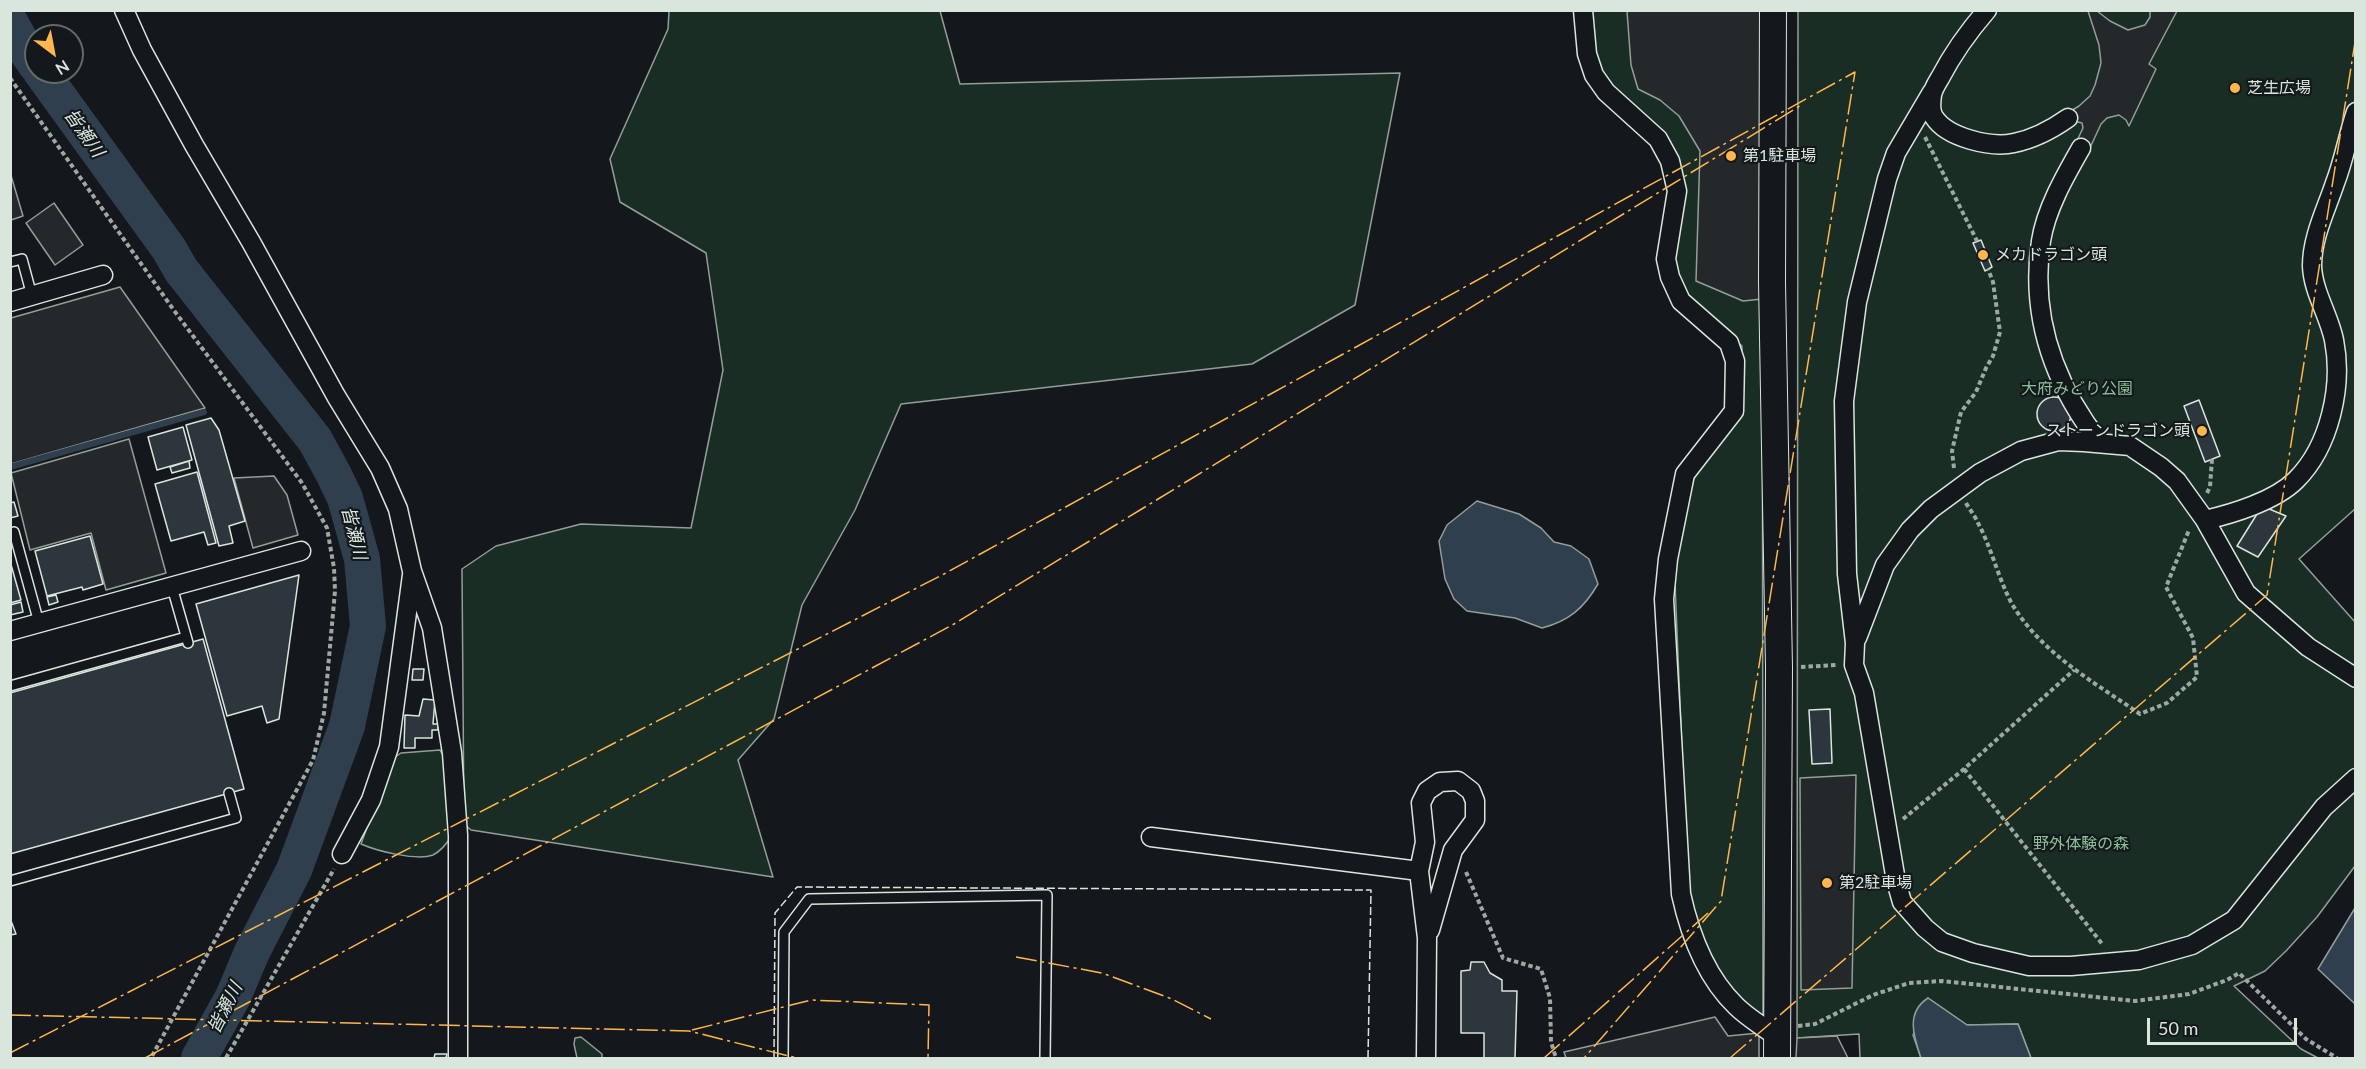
<!DOCTYPE html>
<meta charset="utf-8">
<style>
body{margin:0}
#map{position:relative;width:2366px;height:1069px;overflow:hidden;background:#14181c;font-family:Lato,sans-serif}
canvas{display:block}
.frame{position:absolute;inset:0;border:12px solid #d8e6dc;pointer-events:none}
.north{position:absolute;left:24px;top:24px;width:60px;height:60px;box-sizing:border-box;background:#14181c;border:2px solid #626a69;border-radius:50%;rotate:148deg;font-size:16px;font-weight:700;line-height:24px;text-align:center;color:#d8e6dc}
.north::after{content:'';display:block;margin:auto;width:21px;height:27px;background:#ffb74d;clip-path:polygon(50% 0,100% 100%,50% 72%,0 100%)}
.scale{position:absolute;left:2147px;top:1018px;width:150px;height:27px;box-sizing:border-box;border:3px solid #d8e6dc;border-top:0;padding-left:8px;font-size:18px;line-height:21px;white-space:nowrap;color:#d8e6dc;-webkit-text-stroke:4px #14181c;paint-order:stroke}
</style>
<div id="map">
<canvas width="2366" height="1069"></canvas>
<div class="frame"></div>
<div class="north">N</div>
<div class="scale">50 m</div>
</div>
<script>
const g = document.querySelector('canvas').getContext('2d');
g.lineJoin = 'round';
function fillPath(path, color) { g.fillStyle = color; g.fill(path, 'evenodd'); }
function strokePath(path, color, width, dash) { g.strokeStyle = color; g.lineWidth = width; g.lineCap = dash ? 'butt' : 'round'; g.setLineDash(dash || []); g.stroke(path); }
function write(font, color, halo, rows, align = 'center') {
  g.font = font + ' Lato,"Noto Sans JP",sans-serif'; g.lineWidth = 4.5; g.setLineDash([]); g.textBaseline = 'middle'; g.strokeStyle = halo; g.fillStyle = color; for (const [text, x, y, turn = 0] of rows) {
    g.save(); g.translate(x, y); g.rotate((+turn || 0) * Math.PI / 180); g.textAlign = isNaN(turn) ? turn : align; if (halo) g.strokeText(text, 0, 0); g.fillText(text, 0, 0); g.restore();
  }
}
const green = new Path2D(`
 M669,11H940L960,84L1400,73L1355,305L1252,364L901,404L855,510L802,605L774,719L738,760L773,877L471,830L464,824L462,569L496,546L581,524L691,528L723,370L706,253L620,202L610,159L668,29Z
 M1591,11H1762L1763,1019L1739,999L1710,959L1688,893L1674,560L1694,478L1741,413L1742,346L1683,294L1671,257L1683,189L1663,135L1611,84L1601,71L1596,56Z
 M1798,11H2355V509L2299,559L2355,622V866L2317,917L2286,951L2265,971L2234,986L2301,1049L2318,1058H2031L2018,1024L1967,1025L1928,998L1913,1035L1921,1058H1860L1859,1034L1797,1038Z
 M440,750L443,755L453,834C448,842 441,851 433,855C416,861 377,851 361,844L392,759L401,753Z
 M581,1037L602,1054V1058H577L574,1044L575,1038Z`);
fillPath(green, '#1a2d24');
strokePath(green, '#939e99', 1.5);
const parking = new Path2D(`
 M1627,11H1762V299L1743,301L1696,281L1700,151L1679,116L1660,100L1638,89L1631,65Z
 M2088,11H2097L2110,21L2128,30L2145,25L2150,17V11H2177L2149,64L2156,69L2129,126L2126,120L2119,115L2107,118L2101,124L2089,150L2074,147L2083,128L2082,123L2078,122L2071,124L2066,114L2079,106L2090,96L2095,85L2101,63L2099,45Z
 M10,172L23,216L11,220H10Z
 M54,203L83,245L55,265L26,223Z
 M120,287L205,408L11,464V318Z
 M129,439L166,573L106,590L91,533L30,550L11,473Z
 M274,476L287,495L298,535L253,548L234,478Z
 M1856,775L1852,988L1801,990L1800,778Z
 M1715,1017L1728,1036L1759,1033V1058H1566L1564,1052Z
 M1837,1036L1848,1058H1796L1797,1038Z`);
fillPath(parking, '#24282b');
strokePath(parking, '#939e99', 1.5);
const water = new Path2D(`
 M1477,501L1519,514L1541,528L1554,542L1571,546L1589,559L1598,584C1584,608 1569,621 1542,628L1515,618L1467,611L1454,599L1445,579L1439,541L1447,525Z
 M2355,908H2356L2355,1004L2318,969Z
 M1928,998L1967,1025L2018,1024L2031,1058H1921C1914,1037 1905,1013 1928,998Z`);
fillPath(water, '#2f3f4d');
strokePath(water, '#939e99', 1.5);
strokePath(new Path2D(`
 M10,467L204,412`), '#2f3f4d', 6);
strokePath(new Path2D(`
 M10,22L25,49L36,65
 M41,72L169,249L181,270L315,440L334,475L345,498L362,559L368,626L347,726L294,870L252,952L233,997L199,1058`), '#2f3f4d', 36);
const building = new Path2D(`
 M1981,240L1992,267L1985,271L1973,243Z
 M2037 414a17 17 0 1 1 34 0a17 17 0 1 1-34 0Z
 M2199,400L2220,456L2205,462L2184,406Z
 M211,418L219,430L245,521L229,526L233,543L219,546L186,425Z
 M183,427L192,460L157,470L148,437Z
 M189,461L190,468L172,473L170,467Z
 M197,472L216,543L208,545L204,532L171,541L155,484Z
 M14,502L18,516L10,518V503Z
 M2262,506L2286,516L2258,557L2237,546Z
 M90,536L103,584L83,590L82,587L47,596L35,551Z
 M10,561L21,600L10,603Z
 M299,575L279,719L267,723L262,706L227,716L196,604Z
 M56,595L58,602L49,605L47,597Z
 M21,602L23,612L10,615V605Z
 M203,639L244,789L10,854V693Z
 M413,669H424L423,680H412Z
 M423,699L435,700L433,724H438V730H432V738H415V748H404L405,715L419,716Z
 M1830,709L1832,763L1812,764L1809,710Z
 M10,918L16,934L10,935Z
 M1471,962H1484L1490,973L1502,980V991H1517L1515,1058H1484V1033H1461V971L1470,970Z
 M435,1054H447L446,1058H434Z`);
fillPath(building, '#2c363c');
strokePath(building, '#d8e6dc', 1.5);
const lane = new Path2D(`
 M10,262L22,259L32,296
 M14,532L39,623
 M172,587L188,643
 M10,686L186,637
 M10,881L236,818L229,793
 M783,1058L784,932L809,899L1047,895L1045,1058`);
const street = new Path2D(`
 M124,10L142,50L194,145L251,242L336,396L380,468L398,509L412,571L432,628L452,753L458,835V1058
 M1583,10L1587,54L1594,75L1606,92L1658,139L1670,161L1677,191L1666,259L1670,277L1681,301L1729,343L1735,361L1734,411L1685,474L1668,559L1664,599L1681,894C1690,935 1705,976 1736,1006C1748,1018 1764,1027 1777,1037
 M1987,10C1968,32 1953,53 1940,78C1937,83 1933,89 1932,95C1931,102 1930,111 1934,117C1947,138 1992,148 2014,143C2034,139 2051,130 2068,118
 M1932,92L1896,153L1887,179L1857,302L1844,401L1847,574L1855,643L1854,665L1864,693L1896,881L1902,902L1925,928L1942,942L1973,953L2029,966H2071L2139,960L2192,945L2234,920L2324,807L2356,778
 M2081,148C2065,176 2046,209 2041,241C2030,316 2054,384 2100,443
 M10,302L103,275
 M2205,520C2232,514 2275,501 2296,480C2330,446 2343,386 2334,340C2329,315 2313,292 2312,266C2312,237 2326,210 2335,183C2344,160 2348,135 2356,112
 M10,631L301,551
 M1857,638L1885,565L1910,530L1931,509L1980,473L2021,451L2058,441L2084,442L2130,446L2161,467L2177,481L2205,520L2246,593L2308,647L2356,678
 M1151,837L1419,871L1427,938L1426,1058
 M342,854L371,800L389,747L412,575
 M1419,871L1425,842L1421,803L1427,791L1440,782L1458,781L1471,791L1475,801V820L1453,850L1430,930`);
const secondary = new Path2D(`
 M1773,10L1772,282L1779,668L1777,1058`);
strokePath(lane, '#d8e6dc', 12);
strokePath(street, '#d8e6dc', 21);
strokePath(secondary, '#d8e6dc', 28);
strokePath(new Path2D(`
 M10,78L173,309L302,483L327,528L334,568L335,591L324,713L313,760L151,1058
 M1925,137L1977,241
 M1954,468L1952,451L1961,412L1976,392L1986,368L1993,356L2000,332L1993,282L1988,269
 M2207,493L2210,487L2212,459
 M1966,503C1970,510 1975,516 1978,523C1992,549 1998,578 2012,604C2042,654 2094,682 2140,714L2167,703L2197,677L2193,638L2166,587L2189,530
 M1801,667L1836,665
 M1964,769L2103,945
 M1903,819L1964,769L2074,670
 M1466,872L1503,958L1541,969L1550,998L1551,1042L1556,1058
 M1798,1026L1815,1024L1873,995L1909,983L1942,981L2135,1001L2189,994L2227,980L2239,973L2306,1039L2337,1058
 M226,1058L334,869`), '#9da8a2', 4, [4.5, 3]);
strokePath(lane, '#14181c', 9);
strokePath(street, '#14181c', 18);
strokePath(secondary, '#14181c', 26);
strokePath(new Path2D(`
 M774,1058L775,913L797,887L1371,890L1368,1058`), '#d8e6dc', 1.5, [8, 3]);
strokePath(new Path2D(`
 M1016,957L1102,973L1172,999L1211,1019
 M10,1015L689,1031L797,1058
 M692,1030L811,1000L929,1005L928,1058
 M10,1053L944,574L1855,72L1721,901L1584,1058
 M145,1058L954,624L1803,104
 M1544,1058L1708,913
 M1730,1058L2267,595L2356,36`), '#ffb74d', 1.5, [21, 4.5, 3, 4.5]);
for (const [x, y, r, color] of [
 [2235,88,6,"#ffb74d"],
 [1731,156,6,"#ffb74d"],
 [1983,255,6,"#ffb74d"],
 [2202,431,6,"#ffb74d"],
 [1827,883,6,"#ffb74d"]
]) { const dot = new Path2D(); dot.arc(x, y, r, 0, 2 * Math.PI); g.fillStyle = color; g.fill(dot); strokePath(dot, '#14181c', 2); }
write('16px', '#d8e6dc', '#14181c', [
 ["芝生広場",2247,88],
 ["第1駐車場",1743,156],
 ["メカドラゴン頭",1995,255],
 ["ストーンドラゴン頭",2190,431,"right"],
 ["第2駐車場",1839,883]
], 'left');
write('16px', '#8ac095', '#14181c', [
 ["大府みどり公園",2077,389],
 ["野外体験の森",2081,844]
]);
write('italic 18px', '#d8e6dc', '#14181c', [
 ["皆瀬川",84,133,55],
 ["皆瀬川",354,533,76],
 ["皆瀬川",225,1008,-63]
]);
</script>
